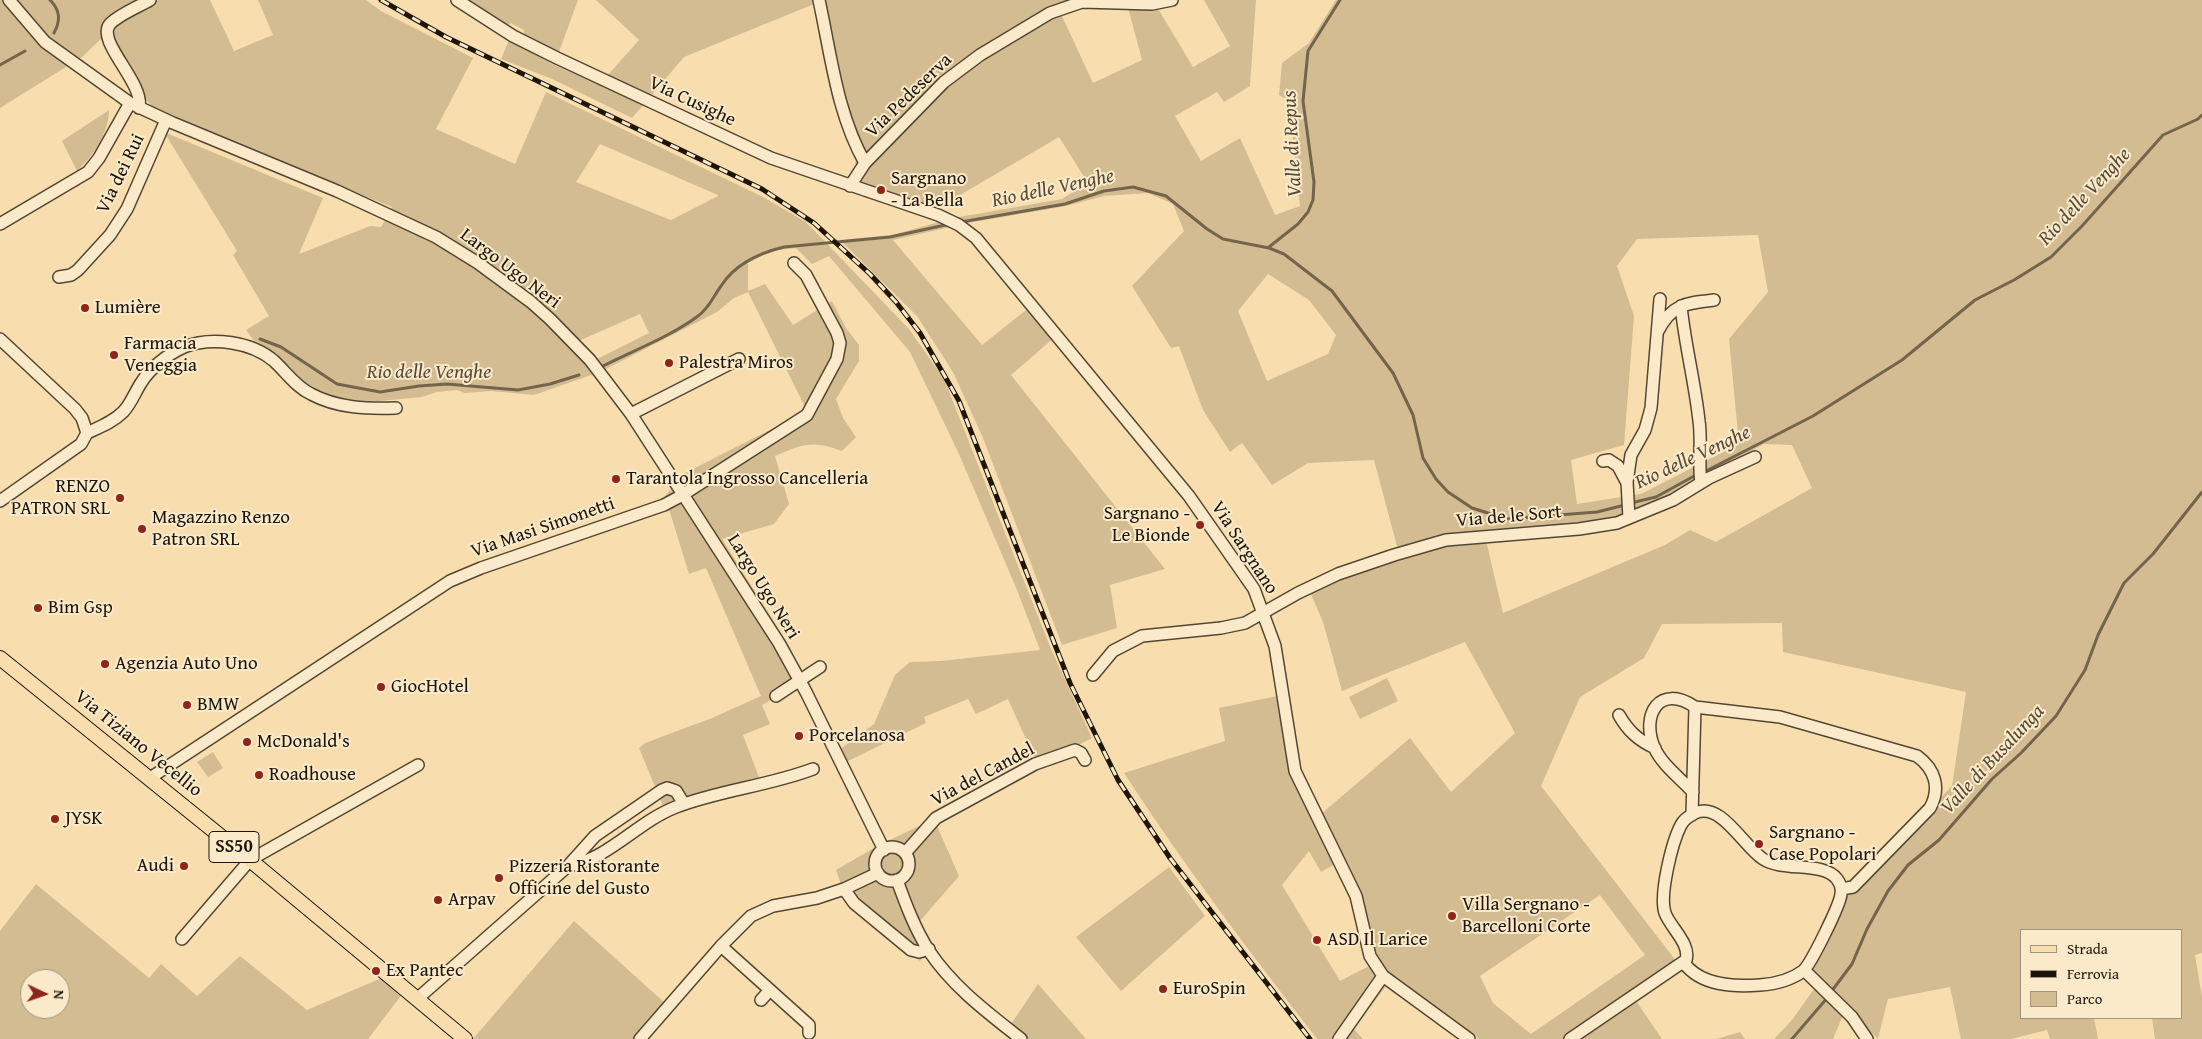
<!DOCTYPE html>
<meta charset="utf-8">
<style>
body{margin:0}
#map{position:relative;width:2202px;height:1039px;overflow:hidden;background:#f8deae;font-family:"Gentium Book Plus",serif}
canvas{display:block}
.legend{position:absolute;left:2020px;top:929px;width:162px;height:90px;box-sizing:border-box;background:#faeaca;border:1px solid #a2957d;margin:0;padding:6px 9px;list-style:none;font-size:15px;color:#1e1509}
.legend li{display:flex;align-items:center;gap:10px;height:25px}
.legend b{width:25px;border:1px solid #a2957d}
.north{position:absolute;left:20px;top:969px;width:50px;height:50px;box-sizing:border-box;background:#faeaca;border:1px solid #a2957d;border-radius:50%;rotate:93deg;font-size:14px;font-weight:700;line-height:20px;text-align:center;color:#1e1509}
.north::after{content:'';display:block;margin:auto;width:18px;height:22px;background:#8f2418;clip-path:polygon(50% 0,100% 100%,50% 72%,0 100%)}
</style>
<div id="map">
<canvas width="2202" height="1039"></canvas>
<ul class="legend">
<li><b style="height:6px;background:#f8deae"></b>Strada</li>
<li><b style="height:6px;background:#1e1509"></b>Ferrovia</li>
<li><b style="height:14px;background:#d3bc92"></b>Parco</li>
</ul>
<div class="north">N</div>
</div>
<script>
const g = document.querySelector('canvas').getContext('2d');
g.lineJoin = 'round';
function fillPath(path, color) { g.fillStyle = color; g.fill(path, 'evenodd'); }
function strokePath(path, color, width, dash) { g.strokeStyle = color; g.lineWidth = width; g.lineCap = dash ? 'butt' : 'round'; g.setLineDash(dash || []); g.stroke(path); }
function write(font, color, halo, rows, align = 'center') {
  g.font = font + ' "Gentium Book Plus",serif'; g.lineWidth = 4; g.setLineDash([]); g.textBaseline = 'middle'; g.strokeStyle = halo; g.fillStyle = color; for (const [text, x, y, turn = 0] of rows) {
    g.save(); g.translate(x, y); g.rotate((+turn || 0) * Math.PI / 180); g.textAlign = isNaN(turn) ? turn : align; if (halo) g.strokeText(text, 0, 0); g.fillText(text, 0, 0); g.restore();
  }
}
fillPath(new Path2D(`
 M0,0H143L106,26L102,38L82,57L0,108Z
 M158,0H210L234,51L273,35L258,0H366L381,11L473,58L436,129L515,164L546,92L763,197L806,222L909,329L944,379L1051,649L1092,738L1038,766L1008,699L976,714L968,699L924,717L926,723L842,764L839,750L874,724L895,675L910,662L941,661L1040,650L1017,590L959,454L910,352L829,256L812,264L796,248L771,251L748,263V291L765,284L793,325L832,301L846,328L859,345V361L836,399L843,418L856,437L842,451C812,440 803,444 775,456L789,504L774,524L722,539L789,646L805,681L762,705L770,724L743,735L763,788C731,795 695,801 668,818L639,748L645,743L712,718L761,696L706,568L689,574L665,496L683,474L807,411L748,292L734,298L717,312L600,372L534,395L491,391L465,393L457,390L437,392L422,397L401,399L356,403L311,390L264,354L246,330L269,316L233,255L237,251L164,132L323,198L299,254L370,226L381,227L392,207L265,156L152,106L143,97L110,40L113,28ZM600,144L718,195V196L671,220L576,182ZM640,314L649,333L591,362L574,343Z
 M467,0H578L559,52L524,34V30L511,23L508,25Z
 M596,0H1101L1061,14L1093,83L1142,60L1127,4L1157,7L1193,67L1230,46L1204,0H1256L1250,86L1224,102L1217,92L1175,116L1201,161L1240,138L1275,215L1300,206L1289,101L1279,95L1282,63L1309,43L1336,0H2202V953L2195,955L2202,997V1039H2155L2152,1018H2181V930H2021V1018H2094L2098,1039H2050L2047,1030L2011,1039H1961L1950,987L1888,999L1878,1039L1846,1008L1833,1039H1774L1792,1020L1819,982L1809,970L1848,893L1952,786L1966,692L1783,652L1782,623L1662,624L1644,658L1580,697L1541,786L1677,962L1632,995L1662,1039H1479L1431,1008L1388,983L1354,1029L1363,1039H1317C1250,952 1184,866 1124,773L1225,741L1219,708L1287,694L1306,806L1314,820L1410,738L1451,792L1515,733L1465,642L1342,691L1323,622L1307,585L1398,550L1374,460L1308,463L1272,485L1242,443L1230,452L1203,410L1179,346L1171,348L1132,286L1184,231L1173,204L1148,193L1104,196L1066,206L968,223L893,240L982,345L1030,307L1055,337L1011,375L1165,569L1110,585L1117,628L1062,645L983,438L953,372L917,316L840,240L892,235L954,218L1062,199L1088,183L1059,137L938,208L856,183L855,138L824,0L684,57L632,118L552,79L501,59L509,40L552,64L599,85L639,40ZM1758,235L1768,292L1729,339L1739,444L1641,494L1577,504L1571,460L1624,445L1634,316L1617,266L1637,239ZM1268,274L1309,300L1336,335L1328,354L1267,381L1238,311ZM1764,444L1792,445L1812,488L1716,542L1690,530L1665,545L1503,613L1484,532L1602,523L1652,506ZM1309,851L1321,872L1335,864L1357,906L1371,965L1340,981L1282,885ZM1600,895L1645,955L1531,1034L1493,1003L1480,976Z
 M109,110C109,133 93,156 77,171L62,141Z
 M1387,678L1398,701L1360,719L1349,697Z
 M213,752L223,768L208,777L197,762Z
 M934,819L959,876L914,928L927,952L920,961L860,911L849,908L836,870L879,845Z
 M1169,867L1205,916L1121,991L1076,937Z
 M36,884L149,978L161,964L197,996L240,956L307,1010L384,977L403,993L368,1039H0V931ZM30,979H60V1009H30Z
 M574,921L666,1004L636,1039H473Z
 M1038,984L1086,1039H1024L1009,1027Z
 M1740,1032L1745,1039H1716Z`), '#d3bc92');
strokePath(new Path2D(`
 M50,0C60,10 61,20 54,33
 M0,65L25,51
 M961,222L1065,204L1104,191L1133,187L1166,196L1207,229L1223,239L1269,248L1284,254L1332,291L1393,373L1413,415L1423,458L1436,479L1448,492L1472,508L1507,519L1597,512L1625,505
 M1269,247L1298,224L1308,212L1313,200L1314,182L1303,101L1308,51L1340,0
 M260,339L281,347L337,384L380,392L419,386L447,384L518,390L550,384L579,375
 M603,366C634,350 670,337 698,316C709,308 713,297 721,286C735,264 759,253 784,247L890,237L950,224
 M1702,473L1813,416L1902,360L1975,300L2014,280L2051,257L2082,226L2163,135L2198,119L2202,115
 M1631,503L1656,497L1696,475
 M1831,992L1852,964L1867,929L1888,891L1908,865L1939,840L1992,779L2021,753L2056,716L2085,670L2098,635L2124,583L2153,554L2202,492
 M1792,1039L1828,997`), '#74654a', 3);
const minor = new Path2D(`
 M9,0L45,42L130,103L173,123L337,191L436,237L478,263L531,302L550,319L590,360L631,414L779,643L806,692L884,850
 M457,0L513,36L557,58L771,158L938,215L959,225L976,238L1189,496L1254,589L1275,646L1295,771L1356,896L1370,956L1383,976L1469,1039
 M819,0C831,55 837,114 865,163
 M139,108C145,83 95,41 110,24C118,15 140,6 150,0
 M850,186L865,163L944,82L980,55L1050,13L1082,2L1152,4L1172,0
 M0,224L88,172L99,158L130,103
 M59,277L71,275L78,270L110,235L127,209L166,120
 M1681,306C1685,345 1695,383 1699,421C1702,441 1698,462 1701,483
 M1658,331C1672,304 1686,303 1714,300
 M0,339L75,409L82,418L87,433L81,444L0,501
 M631,414L739,359
 M87,433C100,427 113,422 123,412C131,404 135,392 141,383C150,368 168,354 184,347C212,336 252,342 274,361C286,372 296,387 311,394C337,408 367,409 396,408
 M1603,461L1609,460L1618,466L1627,483
 M1629,518L1627,482L1631,455L1645,430L1651,408L1660,299
 M1093,675L1113,651L1142,636L1221,628L1245,623L1298,593L1338,574L1394,555L1446,540L1579,529L1617,523L1673,500L1709,478L1755,457
 M776,696L820,667
 M1619,715C1628,731 1638,740 1655,748
 M150,778L450,581L481,568L664,505L679,497L807,415L837,359L840,343L837,333L806,275L794,263
 M1693,792C1680,778 1662,765 1654,747C1641,715 1659,683 1695,707
 M1692,815L1695,707L1780,717L1917,756C1935,769 1941,788 1930,808L1853,887L1841,889
 M875 864a17 17 0 1 1 34 0a17 17 0 1 1-34 0Z
 M905,853L936,818L1035,764L1075,750L1081,753L1085,760
 M568,866C609,859 637,822 676,807C720,790 768,786 813,769
 M897,880C906,905 915,929 929,951C953,987 987,1012 1021,1039
 M844,889L854,903L911,950L919,952L929,949
 M182,939L250,860L418,765
 M721,946L809,1025V1033
 M1804,970L1852,1017L1867,1039
 M417,999L568,866L595,836L662,790L667,788L676,791L684,804
 M761,1000L770,990
 M640,1039L721,946L751,916L773,906L817,898L844,889L878,873
 M1339,1039L1383,976
 M1570,1039L1686,960C1691,944 1670,927 1665,913C1659,895 1672,842 1681,825C1684,819 1689,816 1695,813C1721,801 1743,846 1763,859C1783,872 1823,861 1837,879C1840,883 1842,889 1841,894C1840,905 1811,964 1803,971C1791,980 1774,984 1760,985C1734,987 1701,986 1684,963`);
const major = new Path2D(`
 M0,658L250,860L465,1039`);
strokePath(minor, '#544732', 14);
strokePath(major, '#1e1509', 16);
strokePath(minor, '#faeaca', 11);
strokePath(major, '#f8deae', 14);
const rail = new Path2D(`
 M381,0L446,37L762,189L814,223L870,274L896,302L920,333L959,401L1070,683L1118,780L1170,858L1310,1039`);
strokePath(rail, '#1e1509', 5);
strokePath(rail, '#faeaca', 3, [9]);
for (const [x, y, r, color] of [
 [881,190,5,"#8f2418"],
 [85,308,5,"#8f2418"],
 [114,355,5,"#8f2418"],
 [669,363,5,"#8f2418"],
 [616,479,5,"#8f2418"],
 [120,498,5,"#8f2418"],
 [1200,525,5,"#8f2418"],
 [142,529,5,"#8f2418"],
 [38,608,5,"#8f2418"],
 [105,664,5,"#8f2418"],
 [381,687,5,"#8f2418"],
 [187,705,5,"#8f2418"],
 [799,736,5,"#8f2418"],
 [247,742,5,"#8f2418"],
 [259,775,5,"#8f2418"],
 [55,819,5,"#8f2418"],
 [1759,844,5,"#8f2418"],
 [184,866,5,"#8f2418"],
 [499,878,5,"#8f2418"],
 [438,900,5,"#8f2418"],
 [1452,916,5,"#8f2418"],
 [1317,940,5,"#8f2418"],
 [376,971,5,"#8f2418"],
 [1163,989,5,"#8f2418"]
]) { const dot = new Path2D(); dot.arc(x, y, r, 0, 2 * Math.PI); g.fillStyle = color; g.fill(dot); strokePath(dot, '#faeaca', 2); }
for (const [x, y, w] of [
 [234,847,50]
]) { const box = new Path2D(); box.roundRect(x - w / 2, y - 15.5, w, 31, 4); g.fillStyle = '#faeaca'; g.fill(box); strokePath(box, '#1e1509', 1); }
write('bold 18px', '#1e1509', null, [
 ["SS50",234,847]
]);
write('19px', '#1e1509', '#faeaca', [
 ["Via Pedeserva",909,96,-44],
 ["Via Cusighe",692,102,25],
 ["Via dei Rui",121,174,-64],
 ["Largo Ugo Neri",510,269,37],
 ["Via de le Sort",1509,517,-5],
 ["Via Masi Simonetti",543,528,-19],
 ["Via Sargnano",1244,548,57],
 ["Largo Ugo Neri",763,587,58],
 ["Via Tiziano Vecellio",138,744,39],
 ["Via del Candel",983,775,-28]
]);
write('19px', '#1e1509', '#faeaca', [
 ["Sargnano",891,179],
 ["- La Bella",891,201],
 ["Lumière",95,308],
 ["Farmacia",124,344],
 ["Veneggia",124,366],
 ["Palestra Miros",679,363],
 ["Tarantola Ingrosso Cancelleria",626,479],
 ["RENZO",110,487,"right"],
 ["PATRON SRL",110,509,"right"],
 ["Sargnano -",1190,514,"right"],
 ["Le Bionde",1190,536,"right"],
 ["Magazzino Renzo",152,518],
 ["Patron SRL",152,540],
 ["Bim Gsp",48,608],
 ["Agenzia Auto Uno",115,664],
 ["GiocHotel",391,687],
 ["BMW",197,705],
 ["Porcelanosa",809,736],
 ["McDonald's",257,742],
 ["Roadhouse",269,775],
 ["JYSK",65,819],
 ["Sargnano -",1769,833],
 ["Case Popolari",1769,855],
 ["Audi",174,866,"right"],
 ["Pizzeria Ristorante",509,867],
 ["Officine del Gusto",509,889],
 ["Arpav",448,900],
 ["Villa Sergnano -",1462,905],
 ["Barcelloni Corte",1462,927],
 ["ASD Il Larice",1327,940],
 ["Ex Pantec",386,971],
 ["EuroSpin",1173,989]
], 'left');
write('italic 20px', '#584a35', '#faeaca', [
 ["Valle di Repus",1293,144,-93],
 ["Rio delle Venghe",1053,189,-12],
 ["Rio delle Venghe",2085,197,-47],
 ["Rio delle Venghe",429,373],
 ["Rio delle Venghe",1693,458,-25],
 ["Valle di Busalunga",1993,760,-47]
]);
</script>
